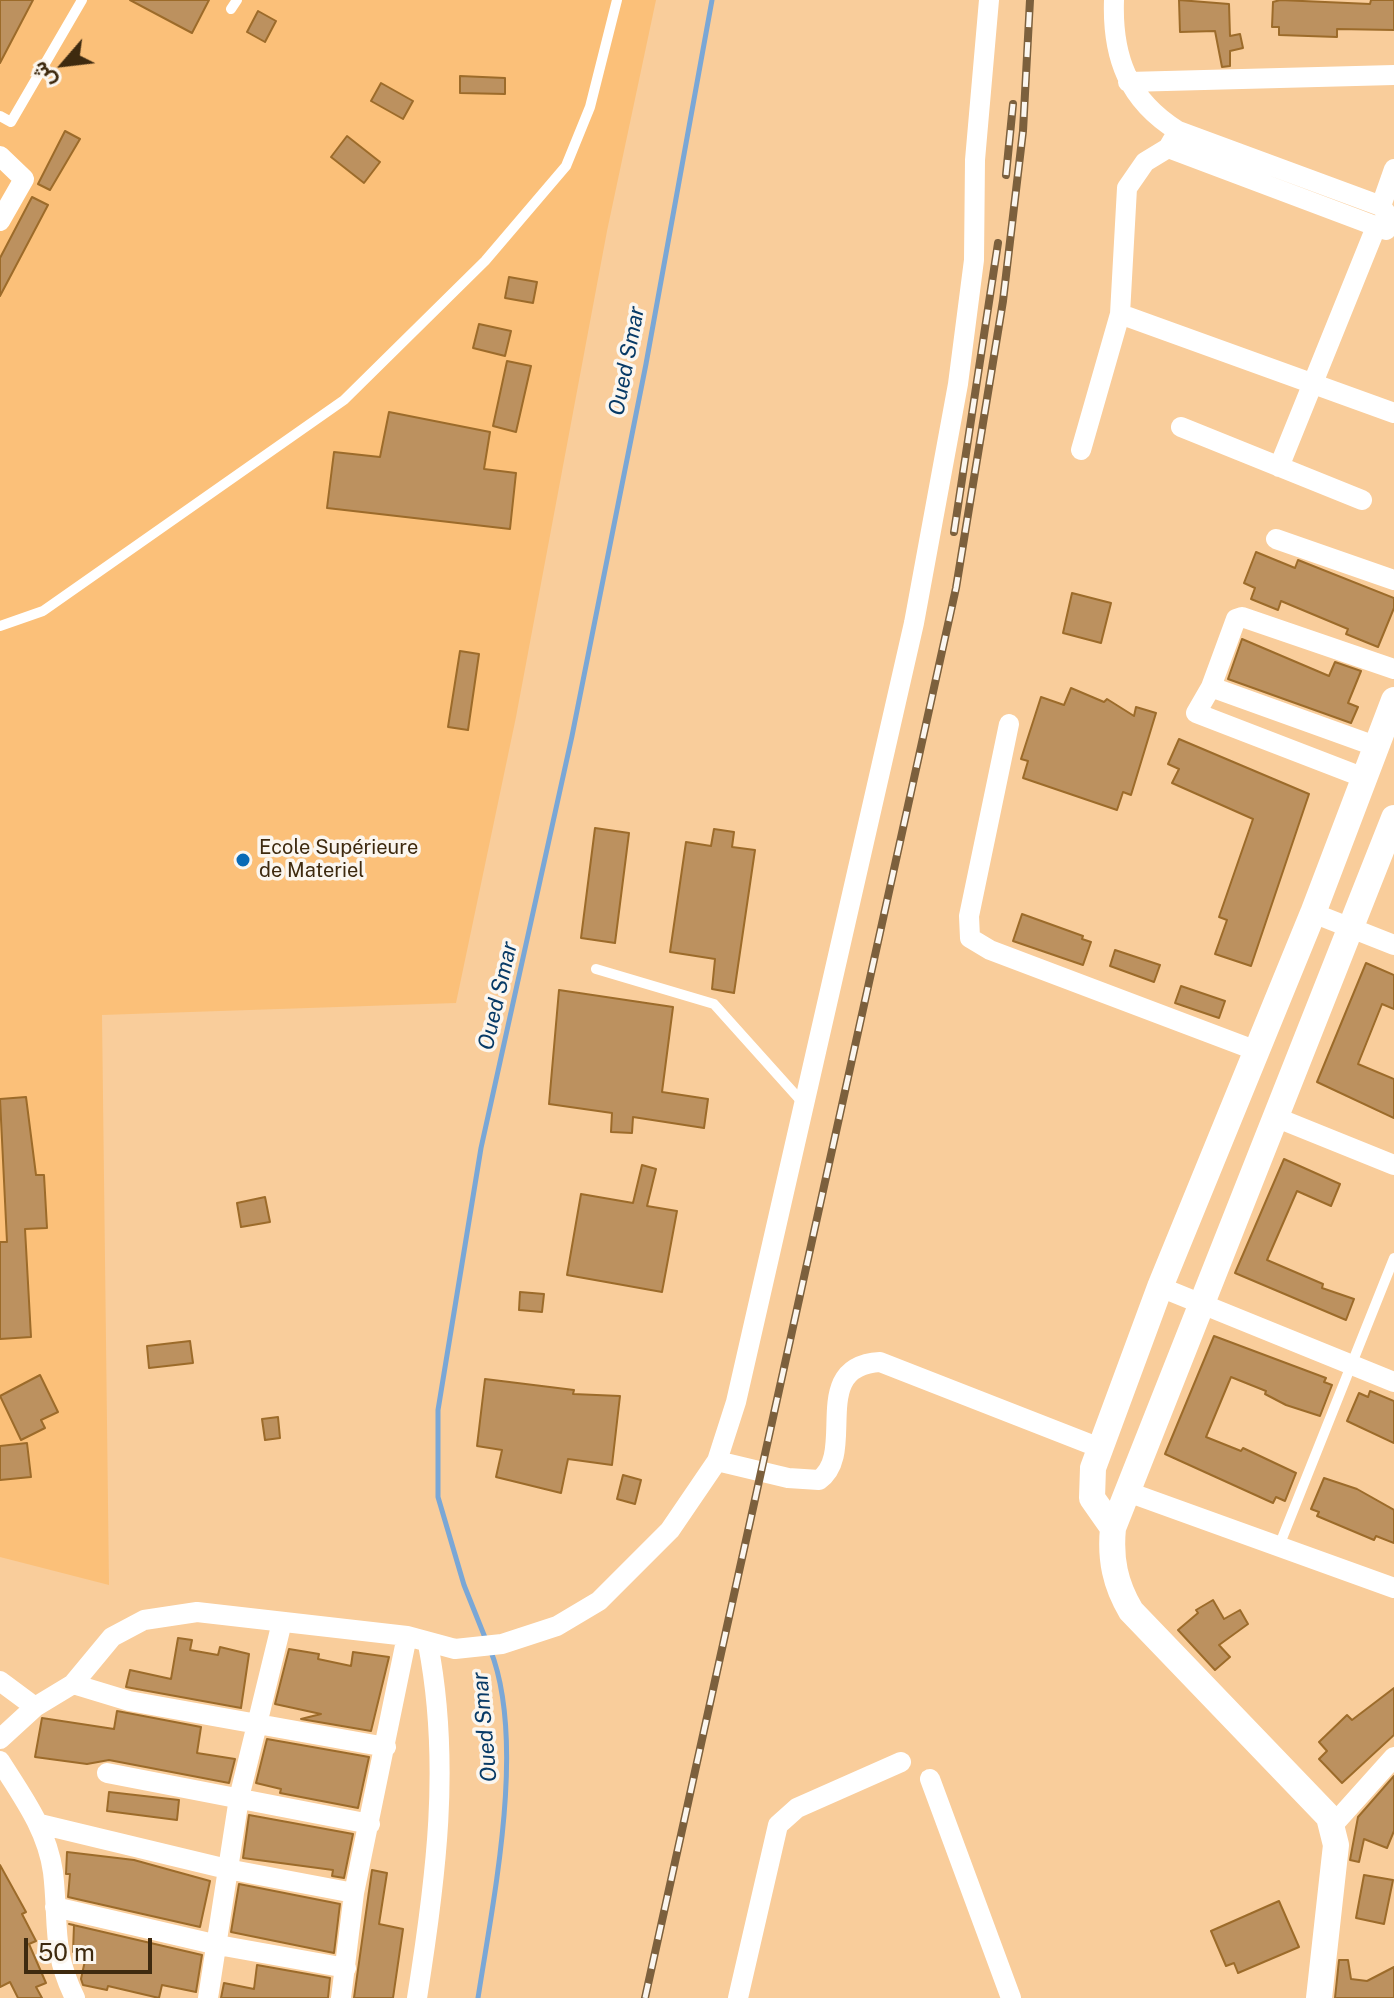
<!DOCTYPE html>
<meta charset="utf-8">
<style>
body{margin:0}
#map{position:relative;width:1394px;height:1998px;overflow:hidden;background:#f9cd9b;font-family:"Public Sans",Vazirmatn,sans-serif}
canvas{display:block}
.north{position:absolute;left:24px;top:24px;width:80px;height:80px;-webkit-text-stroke:6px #fbf6ef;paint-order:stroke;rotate:242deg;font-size:22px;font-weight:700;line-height:32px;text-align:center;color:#3e2a0f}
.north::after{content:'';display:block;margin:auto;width:28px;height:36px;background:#3e2a0f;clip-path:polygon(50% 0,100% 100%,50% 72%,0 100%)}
.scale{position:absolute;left:24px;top:1938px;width:128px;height:36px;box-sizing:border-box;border:4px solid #3e2a0f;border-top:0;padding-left:10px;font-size:24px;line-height:28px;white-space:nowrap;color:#3e2a0f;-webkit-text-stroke:6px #fbf6ef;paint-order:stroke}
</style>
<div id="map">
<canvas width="1394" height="1998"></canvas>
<div class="north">ش</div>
<div class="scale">50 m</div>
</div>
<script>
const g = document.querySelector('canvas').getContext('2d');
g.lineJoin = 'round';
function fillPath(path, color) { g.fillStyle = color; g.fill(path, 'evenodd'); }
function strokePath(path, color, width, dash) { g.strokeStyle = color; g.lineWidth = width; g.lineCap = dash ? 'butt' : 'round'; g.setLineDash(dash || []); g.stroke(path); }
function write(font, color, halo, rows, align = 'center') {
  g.font = font + ' "Public Sans",sans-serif'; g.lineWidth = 7; g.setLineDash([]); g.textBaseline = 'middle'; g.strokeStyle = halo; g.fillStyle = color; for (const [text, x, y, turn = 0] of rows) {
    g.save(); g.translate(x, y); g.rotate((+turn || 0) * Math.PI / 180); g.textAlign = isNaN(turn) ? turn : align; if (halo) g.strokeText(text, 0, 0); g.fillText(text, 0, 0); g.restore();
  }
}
fillPath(new Path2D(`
 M0,0H656L607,231L516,717L456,1003L102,1015L109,1585L0,1557Z`), '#fbc079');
strokePath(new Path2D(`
 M486,1640L464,1585L438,1497V1410L481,1148L572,736L646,364L712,0
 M478,1998C493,1900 527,1741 490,1649`), '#7aa7d6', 5);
const building = new Path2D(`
 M0,0H33L0,63Z
 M130,0H209L192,33Z
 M1179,0L1229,4L1230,36L1240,34L1243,48L1230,51V66L1222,67L1215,31L1180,32Z
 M1280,0L1370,4L1371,0H1394V30L1337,29V37L1279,35V27H1272L1273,2Z
 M258,11L276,21L265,42L247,32Z
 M460,76L505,78V94L460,93Z
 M381,83L413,101L403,119L371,101Z
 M65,131L80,139L50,190L38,184Z
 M347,136L380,162L364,183L331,157Z
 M32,197L48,205L0,296V258Z
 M509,277L537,282L533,303L505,298Z
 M479,324L511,331L505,356L473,348Z
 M507,361L531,366L516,432L493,426Z
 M389,412L490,432L484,469L516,473L510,529L327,508L334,452L380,457Z
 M1256,552L1295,568L1298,560L1394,598V608L1378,647L1346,634L1348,629L1281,601L1278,610L1251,599L1255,588L1244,583Z
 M1072,593L1111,603L1101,643L1063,633Z
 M1242,639L1329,676L1335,662L1361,671L1348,703L1358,707L1351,723L1228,679Z
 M460,651L479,654L468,730L448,727Z
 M1071,688L1104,702L1107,699L1134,716L1136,707L1156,713L1131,795L1123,792L1117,810L1023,778L1028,761L1021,759L1041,697L1064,705Z
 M1179,739L1309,794L1251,966L1215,954L1227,920L1219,917L1253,819L1172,783L1179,769L1168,764Z
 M595,828L629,833L615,943L581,938Z
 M714,829L734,832L732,847L755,850L734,993L712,989L715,959L670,952L686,842L711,846Z
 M1022,914L1083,936L1082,939L1091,942L1083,965L1013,941Z
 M1115,950L1160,965L1154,982L1110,966Z
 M1366,963L1394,975V1009L1382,1004L1358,1064L1394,1079V1118L1317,1082Z
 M1181,986L1225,1001L1219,1018L1175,1003Z
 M559,990L673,1007L662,1092L708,1099L704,1128L633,1117L632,1133L611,1132L612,1113L549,1104Z
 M26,1097L36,1175H44L47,1228L25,1229L31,1337L0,1339V1242H7L0,1099Z
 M1284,1159L1340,1184L1331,1206L1297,1191L1267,1260L1323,1284L1322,1288L1354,1299L1346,1320L1235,1273Z
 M642,1165L656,1169L647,1206L677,1211L662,1292L567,1275L581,1194L633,1203Z
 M265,1197L270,1222L241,1227L237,1203Z
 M520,1292L544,1294L542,1312L519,1310Z
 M1214,1336L1326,1378L1324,1382L1332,1385L1320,1416L1286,1405L1265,1394L1266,1391L1231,1377L1206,1437L1241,1451L1243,1448L1296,1473L1285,1501L1276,1497L1273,1503L1165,1454Z
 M190,1341L193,1363L149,1368L147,1346Z
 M40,1375L58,1412L41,1420L45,1428L21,1440L0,1396Z
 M485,1379L574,1390L573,1394L620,1396L612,1465L568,1459L561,1493L496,1477L502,1450L477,1446Z
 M1370,1391L1394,1401V1443L1347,1421L1359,1393L1368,1397Z
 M278,1417L280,1438L265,1440L262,1419Z
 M27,1443L31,1477L0,1480V1446Z
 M623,1475L641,1480L635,1504L617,1499Z
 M1324,1478L1357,1489L1394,1510V1543L1376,1536L1374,1540L1317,1516L1319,1512L1311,1509Z
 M1213,1600L1224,1619L1240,1610L1248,1624L1219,1645L1230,1657L1215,1670L1178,1630L1198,1613L1196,1610Z
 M178,1638L192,1640L190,1650L218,1655L220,1647L249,1654L241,1708L126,1687L130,1670L171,1679Z
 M289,1649L319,1654L318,1659L351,1666L353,1652L389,1657L371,1731L301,1719L321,1714L275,1704Z
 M1394,1688V1735L1342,1783L1319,1759L1327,1751L1319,1742L1347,1715L1352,1720Z
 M117,1711L201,1727L197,1753L235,1759L229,1783L109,1760L87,1764L35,1757L42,1718L114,1729Z
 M267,1739L369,1757L358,1808L280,1793L281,1789L256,1783Z
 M1394,1776V1831L1387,1848L1364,1839L1359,1862L1350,1860L1358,1817Z
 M109,1792L179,1800L177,1820L107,1811Z
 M249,1815L353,1834L344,1878L332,1876L333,1870L243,1858Z
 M67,1852L134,1860L210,1881L200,1927L68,1897L70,1874H66Z
 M0,1865L26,1912L22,1914L36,1941L29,1944L46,1983L36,1987L42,1998H18L10,1982L0,1987Z
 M372,1870L387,1873L379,1924L403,1929L393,1998H354Z
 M1364,1875L1393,1880L1384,1924L1356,1918Z
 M239,1884L340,1904L334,1953L231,1932Z
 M1279,1901L1299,1947L1238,1973L1234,1963L1226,1966L1211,1931Z
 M69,1924L202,1955L196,1992L162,1985L159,1998L108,1986L107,1990L83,1985L81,1979L86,1956L73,1952L74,1925Z
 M1339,1960H1348L1351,1979L1367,1981L1394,1967V1998H1335Z
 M257,1965L330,1978L328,1998H221L224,1983L254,1989Z`);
fillPath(building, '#bc915f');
strokePath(building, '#9c6b2a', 2);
strokePath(new Path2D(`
 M231,9L237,0
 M0,116L11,122L82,0
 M0,626L43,611L344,400L485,261L566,166L590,107L617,0
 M596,969L714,1004L802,1102
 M1279,1546L1394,1258`), '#fff', 10);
strokePath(new Path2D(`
 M1114,0C1112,57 1128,100 1178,131L1381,206L1394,224
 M1128,82L1394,75
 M1168,148L1386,230
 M0,156L24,179L0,221
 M1381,206L1394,169
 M1120,314L1394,413
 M1181,427L1362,500
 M1081,450L1120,314L1127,188L1145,162L1168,148L1178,131
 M1279,467L1376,227
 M1276,539L1394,580
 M1211,687L1236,619L1242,617L1394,669
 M1009,724L969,916L970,938L990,950L1257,1051
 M1362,777L1196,713L1211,687L1375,746
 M1313,913L1394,945
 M1275,1117L1394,1165
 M1160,1287L1394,1382
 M717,1461L788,1478L819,1480C858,1453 807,1366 880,1362L1100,1448
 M1128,1492L1394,1588
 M0,1681L35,1707
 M73,1684L112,1637L144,1620L197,1612L407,1636L455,1649L502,1644L557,1626L599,1601L670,1530L717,1461L736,1402L914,623L958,384L974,260L975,160L989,0
 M0,1739L35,1707L73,1684L129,1701L386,1747
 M0,1761C22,1796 47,1829 53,1872C59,1922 51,1950 75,1998
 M107,1773L370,1824
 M930,1779L1011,1998
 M40,1824L227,1869L354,1893
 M1333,1825L1394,1757
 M55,1907L218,1945L346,1968
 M208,1998L239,1798L282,1622
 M341,1998L354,1893L407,1636
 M417,1998C436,1879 451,1763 428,1644
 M738,1998L778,1825L797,1808L901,1762`), '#fff', 20);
strokePath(new Path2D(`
 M1113,1528L1092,1498L1093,1468L1160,1287L1313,913L1394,700
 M1319,1998L1336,1845L1329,1817L1131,1611C1115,1584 1110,1559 1113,1528L1394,818`), '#fff', 26);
const rail = new Path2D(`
 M1006,175L1013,104
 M954,532L998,243
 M645,1998L956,588L1003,301L1023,131L1030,0`);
strokePath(rail, '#7c603d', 8);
strokePath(rail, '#fbf6ef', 5, [15]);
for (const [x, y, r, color] of [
 [243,860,8,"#096ab6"]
]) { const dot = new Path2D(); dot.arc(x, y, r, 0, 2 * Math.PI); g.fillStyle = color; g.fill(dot); strokePath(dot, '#fbf6ef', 3); }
write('20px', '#3e2a0f', '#fbf6ef', [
 ["Ecole Supérieure",259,848],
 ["de Materiel",259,871]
], 'left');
write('italic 22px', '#073a66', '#fbf6ef', [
 ["Oued Smar",627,361,-79],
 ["Oued Smar",498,996,-77],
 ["Oued Smar",485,1727,-95]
]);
</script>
